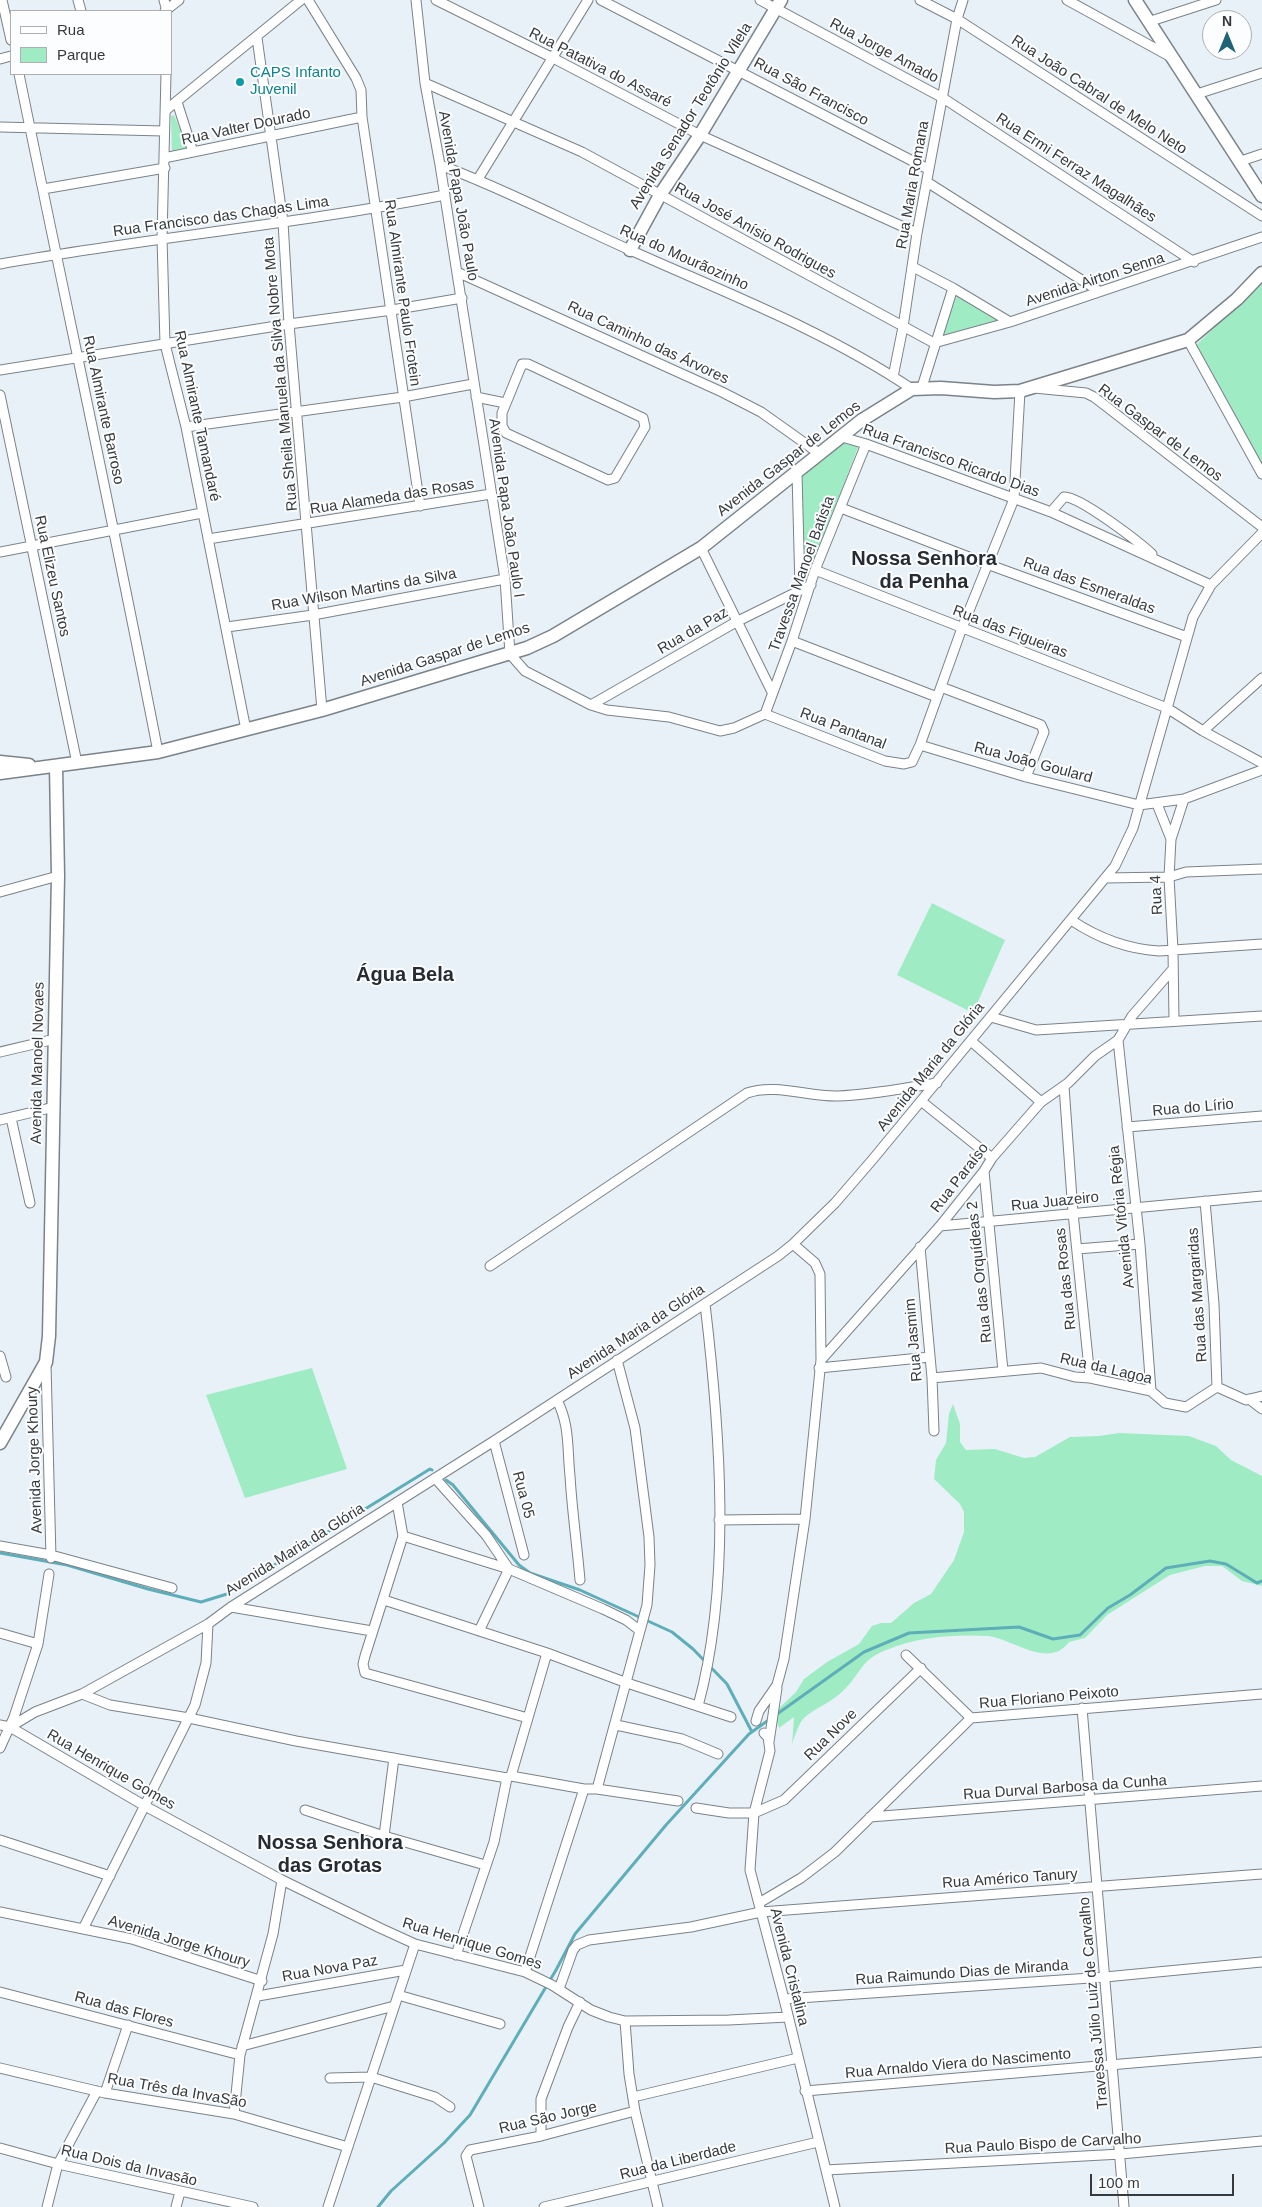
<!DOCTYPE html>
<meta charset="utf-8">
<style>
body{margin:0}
#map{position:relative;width:1262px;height:2207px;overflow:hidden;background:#e9f1f8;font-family:Arial,sans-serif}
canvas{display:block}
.legend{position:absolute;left:10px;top:10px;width:162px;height:65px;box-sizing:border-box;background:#fcfdff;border:1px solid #adafb1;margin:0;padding:6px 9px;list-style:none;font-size:15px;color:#373a3c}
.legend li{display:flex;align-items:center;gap:10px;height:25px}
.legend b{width:25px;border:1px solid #adafb1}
.north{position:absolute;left:1202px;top:10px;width:50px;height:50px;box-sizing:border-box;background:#fcfdff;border:1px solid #adafb1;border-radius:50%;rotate:0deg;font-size:14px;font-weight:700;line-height:20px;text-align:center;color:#373a3c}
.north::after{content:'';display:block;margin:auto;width:18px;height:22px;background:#206476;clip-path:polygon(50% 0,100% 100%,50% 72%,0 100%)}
.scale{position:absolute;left:1090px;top:2174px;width:144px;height:22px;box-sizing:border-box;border:2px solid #373a3c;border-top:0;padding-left:6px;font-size:15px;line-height:18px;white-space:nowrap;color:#373a3c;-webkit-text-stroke:4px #fcfdff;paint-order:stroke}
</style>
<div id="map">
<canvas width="1262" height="2207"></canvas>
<ul class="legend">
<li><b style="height:6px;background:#fff"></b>Rua</li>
<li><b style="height:14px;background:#9fecc4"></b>Parque</li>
</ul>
<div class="north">N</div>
<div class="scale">100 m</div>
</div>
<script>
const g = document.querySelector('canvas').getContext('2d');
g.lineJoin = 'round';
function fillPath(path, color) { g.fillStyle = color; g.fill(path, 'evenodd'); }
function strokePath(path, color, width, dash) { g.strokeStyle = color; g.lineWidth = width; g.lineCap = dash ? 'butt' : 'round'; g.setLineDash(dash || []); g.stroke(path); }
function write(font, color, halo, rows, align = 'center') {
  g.font = font + ' Arial,sans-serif'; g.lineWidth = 4; g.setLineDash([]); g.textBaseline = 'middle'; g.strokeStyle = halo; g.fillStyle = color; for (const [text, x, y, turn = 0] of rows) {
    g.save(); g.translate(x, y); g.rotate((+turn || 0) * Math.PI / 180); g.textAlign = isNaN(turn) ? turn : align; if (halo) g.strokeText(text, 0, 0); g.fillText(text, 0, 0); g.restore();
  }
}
fillPath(new Path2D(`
 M174,115L189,151L172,155L171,116Z
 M1262,281V466L1191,350Z
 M957,295L1005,323L941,338Z
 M842,443L858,447L808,580H803L802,477Z
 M932,903L1005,940L973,1013L897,975Z
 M312,1368L347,1469L245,1498L206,1395Z
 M953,1404L960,1424V1442L966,1450L995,1449L1024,1458L1035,1457L1070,1437L1099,1436L1119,1433L1189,1436L1216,1446L1231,1460L1262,1476V1586L1242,1581L1222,1566H1205L1170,1575L1107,1615L1085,1638L1069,1642C1049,1670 1011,1638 988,1636C954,1634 917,1637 886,1650C860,1660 861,1674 843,1691C832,1702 817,1707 805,1717C799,1722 795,1736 792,1744L794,1717L779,1728L774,1713L796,1692L804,1679L827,1662L859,1644L872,1626L881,1623H891L914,1603L931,1594L954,1560L964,1532V1512L960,1504L934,1479L936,1460L946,1443L949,1414Z`), '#9fecc4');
strokePath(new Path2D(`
 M446,1480L453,1485L519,1565L530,1573L580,1590L672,1632L693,1649L727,1684L752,1732
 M0,1553L67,1565L148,1589L201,1602L227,1594L430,1469L432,1470
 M378,2207L391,2191L444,2143L470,2115L556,1970L575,1934L666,1825L749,1734L864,1652L909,1633L1019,1627L1053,1639L1080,1635L1108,1608L1130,1595L1166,1568L1210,1561L1226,1564L1257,1583L1262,1581`), '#5eaeb9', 3);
const street = new Path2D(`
 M2,0L11,40
 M78,0L81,11
 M164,0L167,11
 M308,0L356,78L361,90L362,117L420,506
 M416,0L425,83L440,165L505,579L510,654L525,671L591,705L607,710L669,717L720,731L734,728L765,714
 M436,0L553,58L700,135L917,233
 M601,0L928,169
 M760,0L943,98L1194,262
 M920,0L957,19L1262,216
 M1067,0L1171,57
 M165,11L179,0
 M1151,21L1216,0
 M257,38L283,222L289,324L322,710
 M0,59L11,56
 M19,74C65,300 114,525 158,752
 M166,74L162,238L165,344L186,427L246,730
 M425,83L582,152L934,343
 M1197,94L1262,73
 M177,102L193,152
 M166,110L301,0
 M0,127L164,131
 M164,158L362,117
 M1241,161L1262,154
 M440,165C505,189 567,222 630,250C726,293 824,330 912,389
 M478,179L588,0
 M927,182L1099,291
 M43,189L165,168
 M0,264C148,238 298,224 445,195
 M913,267L953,288L1010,322
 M457,272L722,392L761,412L820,454
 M1188,340L1262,474
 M934,343L1010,322L1262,237
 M522,364H528L643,418L645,427L615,478L608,480L506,433L502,426V413Z
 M0,370L289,324L392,310L462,298
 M893,377L903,327L917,233L957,19L963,0
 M922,387L953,288
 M1034,388L1086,393L1094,397L1262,527
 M0,395L77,763
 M476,397L505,403
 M186,427L403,397L473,384
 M842,437L866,444L1051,512L1211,585
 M797,473L800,589
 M841,508L987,564L1187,637
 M1051,512L1064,497C1078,495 1139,542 1152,554
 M208,539L491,494
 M701,548L772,692
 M0,552L202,513
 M815,570L1167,708L1203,731L1262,763
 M227,627L313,615L505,579
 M792,641L937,697
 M941,687L1041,725L1044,732L1026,777
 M591,705L736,622L811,585
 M765,714L885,761L904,764L912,762L920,745L962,628L1014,499L1020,391
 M765,714L792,641L815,570L866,444
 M1203,731L1262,678
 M920,745L1026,777L1139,805L1184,799L1262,770
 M1157,804L1171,839
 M1105,878L1169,877L1186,872L1262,869
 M0,892L58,876
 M1071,920C1098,938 1127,949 1159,951L1262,944
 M991,1017L1036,1030L1262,1016
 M1174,1021L1173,950L1169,877L1171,839L1184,799
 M1118,1040L1140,1244L1151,1391
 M971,1041L1041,1102
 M0,1052L55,1039
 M1064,1086L1073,1213L1090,1378
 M921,1101L992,1158
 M11,1118L30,1203
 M0,1120L54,1107
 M1127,1127L1262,1116
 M984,1171L1003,1371
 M1205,1201L1214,1304L1217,1387
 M940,1226L1262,1196
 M920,1247L932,1378L934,1431
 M1077,1249L1140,1244
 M490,1266L747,1093C775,1083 809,1097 838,1096C871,1095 904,1088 937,1083
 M0,1356L6,1377
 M821,1360L940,1226L984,1171L992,1158L1041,1102L1068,1083L1095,1056L1118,1040L1132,1016L1173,969
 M46,1364L51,1558
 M819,1368L930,1357
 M932,1378L1041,1368L1075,1377L1090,1378L1151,1391L1165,1403L1186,1407L1217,1387L1246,1400L1262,1396
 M1249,1399L1262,1409
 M557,1400C570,1426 567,1447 570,1476C572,1510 577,1545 580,1580
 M494,1441L524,1555
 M435,1478L486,1535L509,1569L479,1631
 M397,1502L403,1536L365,1656L363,1664L365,1673L528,1718
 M719,1520L805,1519
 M403,1536L509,1569L603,1609L626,1620L639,1630
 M0,1546L51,1555L172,1588
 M384,1600L547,1653L627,1683L731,1717
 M231,1607L372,1631
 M0,1633L38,1644
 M906,1655L971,1718
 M82,1694L110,1705L189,1718L296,1741L507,1778L511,1776L584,1789H597L678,1801
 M698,1706C732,1582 720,1430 705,1304
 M1082,1708L1124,2207
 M756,1721L759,1711L777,1685L784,1659L805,1519L821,1360L820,1274L815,1263L793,1244
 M0,1725L10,1727L145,1806L282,1880L380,1928L415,1944L525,1972L552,1985L591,2010L609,2017L625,2021L729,2020L788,2017
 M616,1725L682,1739L718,1754
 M10,1727L35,1712L82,1694L208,1624L231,1607L494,1441L778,1256L793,1244L835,1203L873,1159L1115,866L1133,828L1193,617L1211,585L1262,533
 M764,1733L768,1737L770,1751L754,1813L750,1870L784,1999L835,2207
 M769,1742L777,1688
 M0,1748L14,1717L38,1644L49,1574
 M511,1776L547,1653
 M597,1789L647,1605L650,1565L649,1537L635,1428L617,1360
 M696,1808L729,1813H754L784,1800L921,1668
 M305,1810L384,1836L485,1865
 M870,1817L1262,1786
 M384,1836L394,1758
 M0,1840L110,1876
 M759,1903L801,1878L835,1852L971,1718L1262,1694
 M0,1912L132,1939L262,1981
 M83,1929L195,1705L206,1663L208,1624
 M456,1955L494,1842L507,1778
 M525,1972L584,1789
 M559,1989L573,1950L577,1945L589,1940L691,1927L761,1912L1262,1874
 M0,1992L240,2055
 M398,1995L500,2024
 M258,1996L406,1970
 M784,1999L1105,1977L1262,1962
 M625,2021L629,2074L635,2111L658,2207
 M242,2046L394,2006
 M0,2068L105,2093L234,2114L348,2147
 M330,2078L371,2077L435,2097L450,2107
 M805,2091L1262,2052
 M105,2093L128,2025
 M633,2097L798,2058
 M234,2114L240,2055L273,1934L282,1880
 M541,2136V2099L568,2027L580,2002
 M0,2148L58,2164L253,2207
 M826,2170L1121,2154L1262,2141
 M47,2207L58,2164L97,2091
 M176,2207L180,2192
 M328,2207L415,1944
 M479,2207L466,2156L470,2150L541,2136L635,2111
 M544,2207L818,2142`);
const secondary = new Path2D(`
 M1135,0L1262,196
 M630,250L660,195L700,135L781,0
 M0,762L29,765
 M0,773L158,752L322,710L527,648L553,636L701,548L862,420L912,389L941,388L994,392L1020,391L1188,340L1237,299L1262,273
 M0,1443L46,1362L49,1336L58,876L56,766`);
strokePath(street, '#7b8288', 11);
strokePath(secondary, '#7b8288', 15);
strokePath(street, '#fff', 9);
strokePath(secondary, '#fff', 12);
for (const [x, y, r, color] of [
 [240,82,5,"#0f9aa8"]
]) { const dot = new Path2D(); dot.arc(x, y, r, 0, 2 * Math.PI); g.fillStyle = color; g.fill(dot); strokePath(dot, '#fcfdff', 2); }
write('15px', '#373a3c', '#fcfdff', [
 ["Rua Jorge Amado",884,51,28],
 ["Rua Patativa do Assaré",600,68,27],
 ["Rua São Francisco",811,92,28],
 ["Rua João Cabral de Melo Neto",1099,95,33],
 ["Avenida Senador Teotônio Vilela",691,116,-58],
 ["Rua Valter Dourado",246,127,-12],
 ["Rua Ermi Ferraz Magalhães",1076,168,33],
 ["Rua Maria Romana",913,185,-80],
 ["Avenida Papa João Paulo",458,196,80],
 ["Rua Francisco das Chagas Lima",221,217,-8],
 ["Rua José Anísio Rodrigues",755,231,29],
 ["Rua do Mourãozinho",684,258,24],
 ["Avenida Airton Senna",1095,280,-18],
 ["Rua Almirante Paulo Frotein",402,293,82],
 ["Rua Caminho das Árvores",648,343,25],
 ["Rua Sheila Manuela da Silva Nobre Mota",281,374,-95],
 ["Rua Almirante Barroso",103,410,78],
 ["Rua Almirante Tamandaré",197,416,78],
 ["Rua Gaspar de Lemos",1160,433,37],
 ["Avenida Gaspar de Lemos",789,459,-38],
 ["Rua Francisco Ricardo Dias",951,461,20],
 ["Rua Alameda das Rosas",392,497,-9],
 ["Avenida Papa João Paulo I",506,508,82],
 ["Travessa Manoel Batista",802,574,-70],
 ["Rua Elizeu Santos",52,576,78],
 ["Rua das Esmeraldas",1089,586,20],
 ["Rua Wilson Martins da Silva",364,590,-10],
 ["Rua da Paz",693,631,-30],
 ["Rua das Figueiras",1010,632,21],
 ["Avenida Gaspar de Lemos",445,655,-18],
 ["Rua Pantanal",843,729,21],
 ["Rua João Goulard",1033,763,15],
 ["Rua 4",1157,895,-93],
 ["Avenida Manoel Novaes",38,1063,-89],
 ["Avenida Maria da Glória",931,1067,-51],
 ["Rua do Lírio",1193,1108,-5],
 ["Rua Paraíso",960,1178,-52],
 ["Rua Juazeiro",1055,1202,-6],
 ["Avenida Vitória Régia",1122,1217,-96],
 ["Rua das Orquídeas 2",980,1272,-96],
 ["Rua das Rosas",1066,1279,-96],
 ["Rua das Margaridas",1198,1295,-94],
 ["Avenida Maria da Glória",636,1332,-33],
 ["Rua Jasmim",914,1340,-95],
 ["Rua da Lagoa",1106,1369,13],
 ["Avenida Jorge Khoury",35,1460,-92],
 ["Rua 05",523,1495,75],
 ["Avenida Maria da Glória",295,1550,-32],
 ["Rua Floriano Peixoto",1049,1698,-5],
 ["Rua Nove",831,1735,-44],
 ["Rua Henrique Gomes",111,1770,30],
 ["Rua Durval Barbosa da Cunha",1065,1788,-4],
 ["Rua Américo Tanury",1010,1879,-4],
 ["Avenida Jorge Khoury",179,1942,17],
 ["Rua Henrique Gomes",472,1944,17],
 ["Avenida Cristalina",789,1967,76],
 ["Rua Nova Paz",330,1969,-10],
 ["Rua Raimundo Dias de Miranda",962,1973,-4],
 ["Travessa Júlio Luiz de Carvalho",1094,2003,-95],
 ["Rua das Flores",124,2010,15],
 ["Rua Arnaldo Viera do Nascimento",958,2064,-5],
 ["Rua Três da InvaSão",177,2091,10],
 ["Rua São Jorge",548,2118,-13],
 ["Rua Paulo Bispo de Carvalho",1043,2144,-3],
 ["Rua da Liberdade",678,2161,-14],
 ["Rua Dois da Invasão",129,2166,13]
]);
write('15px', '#0d838f', '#fcfdff', [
 ["CAPS Infanto",250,73],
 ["Juvenil",250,90]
], 'left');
write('bold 20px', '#262c31', '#fcfdff', [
 ["Nossa Senhora",924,559],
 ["da Penha",924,582],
 ["Água Bela",405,975],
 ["Nossa Senhora",330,1843],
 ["das Grotas",330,1866]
]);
</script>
